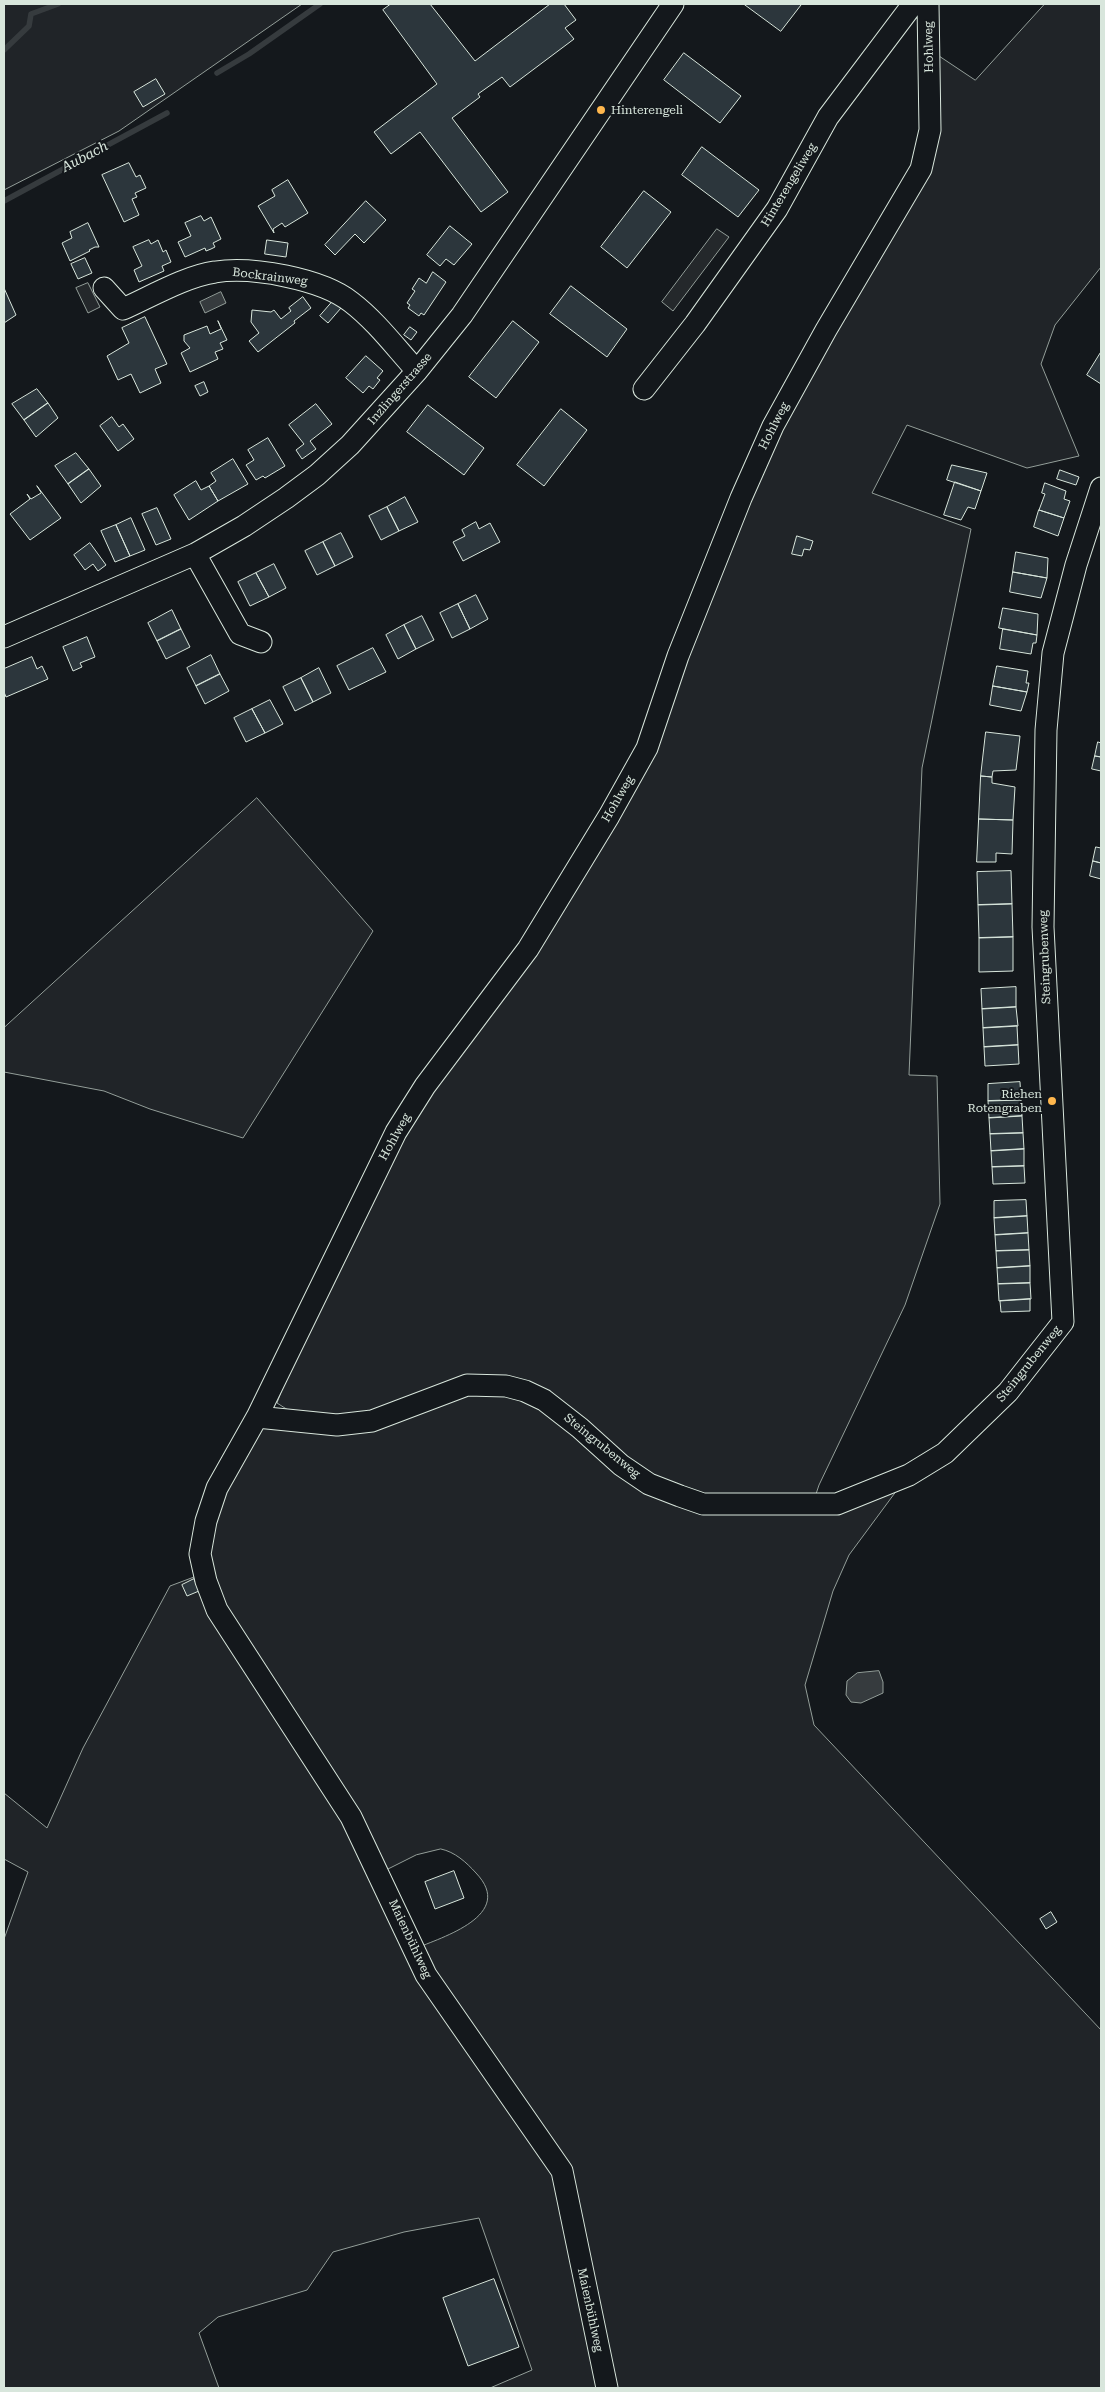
<!DOCTYPE html>
<meta charset="utf-8">
<style>
body{margin:0}
#map{position:relative;width:1105px;height:2392px;overflow:hidden;background:#14181c;font-family:"Roboto Serif",serif}
canvas{display:block}
.frame{position:absolute;inset:0;border:5px solid #d8e6dc;pointer-events:none}
</style>
<div id="map">
<canvas width="1105" height="2392"></canvas>
<div class="frame"></div>
</div>
<script>
const g = document.querySelector('canvas').getContext('2d');
g.lineJoin = 'round';
function fillPath(path, color) { g.fillStyle = color; g.fill(path, 'evenodd'); }
function strokePath(path, color, width, dash) { g.strokeStyle = color; g.lineWidth = width; g.lineCap = dash ? 'butt' : 'round'; g.setLineDash(dash || []); g.stroke(path); }
function write(font, color, halo, rows, align = 'center') {
  g.font = font + ' "Roboto Serif",serif'; g.lineWidth = 4; g.setLineDash([]); g.textBaseline = 'middle'; g.strokeStyle = halo; g.fillStyle = color; for (const [text, x, y, turn = 0] of rows) {
    g.save(); g.translate(x, y); g.rotate((+turn || 0) * Math.PI / 180); g.textAlign = isNaN(turn) ? turn : align; if (halo) g.strokeText(text, 0, 0); g.fillText(text, 0, 0); g.restore();
  }
}
const green = new Path2D(`
 M4,4H302L119,131L4,190Z
 M1045,4H1101V267L1055,325L1041,364L1079,456L1027,468L907,425L872,493L971,529L922,768L909,1075L937,1076L940,1204L905,1305L819,1485L814,1500L710,1496L667,1485L509,1380L355,1418L299,1417L277,1403L291,1364L401,1136L638,775L754,472L920,179L936,54L975,80Z
 M257,798L373,931L243,1138L150,1109L104,1091L4,1072V1028Z
 M502,1390L565,1421L709,1508L900,1486L849,1555L833,1591L805,1685L814,1725L1101,2030V2388H490L532,2370L479,2218L404,2232L333,2252L307,2290L218,2317L199,2333L219,2388H4V1939L28,1872L4,1859V1793L47,1828L83,1748L170,1586L194,1577L225,1489L257,1428L281,1427L473,1392ZM441,1849C455,1852 466,1862 476,1873C516,1915 443,1937 414,1949L380,1873L416,1855Z`);
fillPath(green, '#202428');
strokePath(green, '#939e99', 1);
const parking = new Path2D(`
 M717,229L729,237L673,311L662,302Z
 M88,283L100,307L88,313L76,288Z`);
fillPath(parking, '#24282b');
strokePath(parking, '#939e99', 1);
const water = new Path2D(`
 M221,292L226,303L205,313L200,302Z
 M879,1671L883,1682V1693L861,1703L851,1702L846,1695L847,1681L857,1673Z`);
fillPath(water, '#363b3e');
strokePath(water, '#939e99', 1);
strokePath(new Path2D(`
 M4,50L29,26L31,14L58,4
 M217,73L249,54L320,4
 M4,201L167,113`), '#363b3e', 5.5);
const building = new Path2D(`
 M391,4H430L475,61L550,4H564L576,20L565,28L574,39L510,87L502,77L478,94L480,97L452,118L508,192L481,212L420,132L391,154L374,132L437,84L383,10Z
 M744,4H801V5L781,31Z
 M684,53L741,96L720,123L664,80Z
 M156,79L165,94L143,107L134,92Z
 M702,147L759,190L738,217L682,175Z
 M129,163L136,177L140,175L146,188L135,193L137,197L132,199L139,215L124,222L102,175Z
 M288,180L308,213L285,227L282,223L273,229L274,233L258,206L275,196L272,190Z
 M644,191L671,212L627,268L601,247Z
 M366,201L386,220L364,243L355,234L335,255L325,245Z
 M201,216L204,221L211,217L221,239L213,243L215,247L211,249L206,251L205,248L185,257L178,242L191,236L185,223Z
 M88,223L99,247H95L89,250L90,251L70,261L62,243L72,238L70,232Z
 M450,226L472,244L454,265L446,259L440,266L427,255Z
 M149,240L151,244L158,240L163,252L166,250L171,262L162,266L164,271L139,282L134,270L142,266L133,247Z
 M267,240L288,243L286,257L265,254Z
 M85,258L92,273L78,279L71,264Z
 M433,272L446,282L424,315L421,313L419,316L408,308L410,305L407,303L415,291L412,289L419,278L426,283Z
 M571,286L627,329L607,357L550,314Z
 M4,288L16,315L4,323Z
 M303,297L311,308L294,321L295,323L258,352L249,341L259,333L251,322L252,310L271,312L274,310L281,319L291,311L289,308Z
 M333,301L341,308L328,323L320,316Z
 M145,317L167,364L155,369L161,383L140,393L131,374L118,380L107,356L129,343L122,328Z
 M218,321L227,340L220,343L223,349L215,352L218,359L190,372L181,353L190,348L184,341V335L207,326L210,334L221,329Z
 M513,321L539,342L496,398L469,377Z
 M410,327L417,332L411,340L404,335Z
 M1101,352V384L1087,375Z
 M366,356L383,371L377,378L380,380L373,389L369,386L363,393L346,378Z
 M204,382L208,392L200,396L195,386Z
 M37,389L48,403L24,420L12,404Z
 M48,403L58,418L36,437L24,420Z
 M316,404L332,424L310,441L316,449L302,459L296,450L304,444L289,425Z
 M428,405L484,448L464,475L407,432Z
 M561,409L587,430L544,486L517,465Z
 M112,417L119,427L123,424L134,439L118,451L100,426Z
 M268,438L285,466L265,478L263,476L256,480L246,465L254,460L248,450Z
 M76,453L89,469L68,484L55,466Z
 M233,459L248,484L218,501L209,486L216,481L211,473Z
 M952,465L987,473L981,491L947,480Z
 M89,469L101,486L81,503L68,484Z
 M1060,470L1079,477L1076,485L1057,479Z
 M196,481L201,490L209,486L218,501L189,520L174,495Z
 M955,482L981,491L975,509L968,507L961,520L944,515Z
 M1045,483L1066,491L1064,499L1070,501L1064,518L1039,510L1045,494L1042,493Z
 M37,486L61,518L30,540L10,514L30,499L27,494L31,499L41,493Z
 M405,497L418,522L399,531L387,507Z
 M387,507L399,531L381,540L369,516Z
 M157,508L171,539L156,545L142,514Z
 M1039,510L1064,518L1058,536L1034,527Z
 M131,518L145,550L130,556L116,525Z
 M476,522L479,529L490,523L500,542L463,561L453,542L465,536L462,530Z
 M116,525L130,556L115,562L101,531Z
 M341,533L353,557L335,566L323,542Z
 M797,536L813,541L810,550L804,549L802,556L792,554Z
 M323,542L335,566L317,575L305,551Z
 M90,543L106,565L98,571L93,564L85,570L74,555Z
 M1016,552L1048,558L1047,578L1013,572Z
 M274,564L286,588L269,597L256,573Z
 M1013,572L1047,578L1041,598L1010,592Z
 M256,573L269,597L250,606L238,582Z
 M476,595L488,619L470,629L458,604Z
 M458,604L470,629L452,638L440,613Z
 M1003,608L1038,614L1037,635L999,628Z
 M172,610L181,629L157,641L148,623Z
 M422,616L434,640L416,649L404,625Z
 M404,625L416,649L398,659L386,635Z
 M181,629L190,647L166,659L157,641Z
 M1003,629L1037,635L1036,643H1033L1031,654L1000,649Z
 M87,637L95,657L80,663L82,667L73,671L63,647Z
 M373,648L386,672L349,690L337,666Z
 M211,655L220,674L196,686L187,668Z
 M32,657L37,669L42,666L48,679L6,697L4,692V669Z
 M997,666L1028,671L1026,683H1029L1027,692L993,686Z
 M319,668L331,693L313,702L301,678Z
 M220,674L229,691L205,704L196,686Z
 M301,678L313,702L295,711L283,687Z
 M993,686L1027,692L1021,711L990,705Z
 M270,700L283,724L265,733L252,709Z
 M252,709L265,733L246,742L234,718Z
 M986,732L1020,736L1016,770L993,771L992,777L981,776Z
 M1098,742L1101,743V757L1095,756Z
 M1095,756L1101,757V771L1092,769Z
 M981,776L992,777V783L1015,787L1013,820L979,819Z
 M979,819L1013,820L1012,854L996,853V862H977Z
 M1096,847L1101,848V863L1093,861Z
 M1093,861L1101,863V879L1090,876Z
 M1011,871L1012,904L978,905L977,872Z
 M1012,904L1013,937L979,938L978,905Z
 M1013,937V971L979,972V938Z
 M1016,987V1007L982,1009L981,989Z
 M1016,1007L1018,1026L983,1028L982,1009Z
 M1017,1026L1018,1045L984,1047L983,1028Z
 M1018,1045L1019,1064L985,1066L984,1047Z
 M1020,1082L1021,1100L988,1101V1084Z
 M1021,1100L1022,1116L989,1118L988,1101Z
 M1022,1116L1023,1133L990,1134L989,1118Z
 M1023,1133L1024,1149L991,1151L990,1134Z
 M1024,1149V1166L992,1167L991,1151Z
 M1024,1166L1025,1183L993,1184L992,1167Z
 M1026,1200L1027,1216L994,1218V1201Z
 M1027,1216L1028,1233L995,1235L994,1218Z
 M1028,1233L1029,1250L996,1251L995,1235Z
 M1029,1250L1030,1266L997,1268L996,1251Z
 M1030,1266V1283L998,1284L997,1268Z
 M1030,1283L1031,1299L999,1301L998,1284Z
 M1030,1299V1311L1001,1312L1000,1301Z
 M194,1579L199,1591L187,1596L182,1585Z
 M454,1871L464,1898L435,1909L425,1882Z
 M1051,1912L1057,1922L1046,1929L1040,1919Z
 M494,2279L519,2347L468,2366L443,2298Z`);
fillPath(building, '#2c363c');
strokePath(building, '#d8e6dc', 1);
const minor = new Path2D(`
 M104,288L123,309C150,297 186,276 215,272C252,266 322,279 351,302C376,321 396,348 417,371
 M644,389L695,324L777,209L828,117L913,4
 M195,554L240,634L261,642
 M4,637L195,554L244,526L286,498L317,475L350,445L417,371L462,315L673,4
 M257,1417L337,1425L372,1421L467,1385L506,1386L525,1391L544,1400L580,1428L621,1465L649,1484L680,1496L703,1504H837L909,1475L945,1453L1008,1392L1063,1322L1043,927L1046,730L1053,653L1076,565L1101,488
 M607,2388L562,2171L426,1975L351,1817L217,1610L206,1581L200,1554L206,1521L217,1488L257,1417L396,1132L425,1086L528,949L609,816L647,748L678,656L741,498L773,426L826,330L921,169L930,130L928,4`);
strokePath(minor, '#d8e6dc', 23);
strokePath(minor, '#14181c', 21);
for (const [x, y, r, color] of [
 [601,110,5,"#ffb74d"],
 [1052,1101,5,"#ffb74d"]
]) { const dot = new Path2D(); dot.arc(x, y, r, 0, 2 * Math.PI); g.fillStyle = color; g.fill(dot); strokePath(dot, '#14181c', 2); }
write('12px', '#d8e6dc', '#14181c', [
 ["Hohlweg",929,47,-91],
 ["Hinterengeliweg",789,185,-59],
 ["Bockrainweg",270,277,7],
 ["Inzlingerstrasse",400,389,-49],
 ["Hohlweg",774,426,-63],
 ["Hohlweg",618,799,-60],
 ["Steingrubenweg",1045,957,-92],
 ["Hohlweg",395,1137,-61],
 ["Steingrubenweg",1029,1364,-51],
 ["Steingrubenweg",602,1446,39],
 ["Maienbühlweg",410,1939,65],
 ["Maienbühlweg",590,2310,78]
]);
write('12px', '#d8e6dc', '#14181c', [
 ["Hinterengeli",611,110],
 ["Riehen",1042,1094,"right"],
 ["Rotengraben",1042,1108,"right"]
], 'left');
write('italic 14px', '#d8e6dc', '#14181c', [
 ["Aubach",85,157,-28]
]);
</script>
